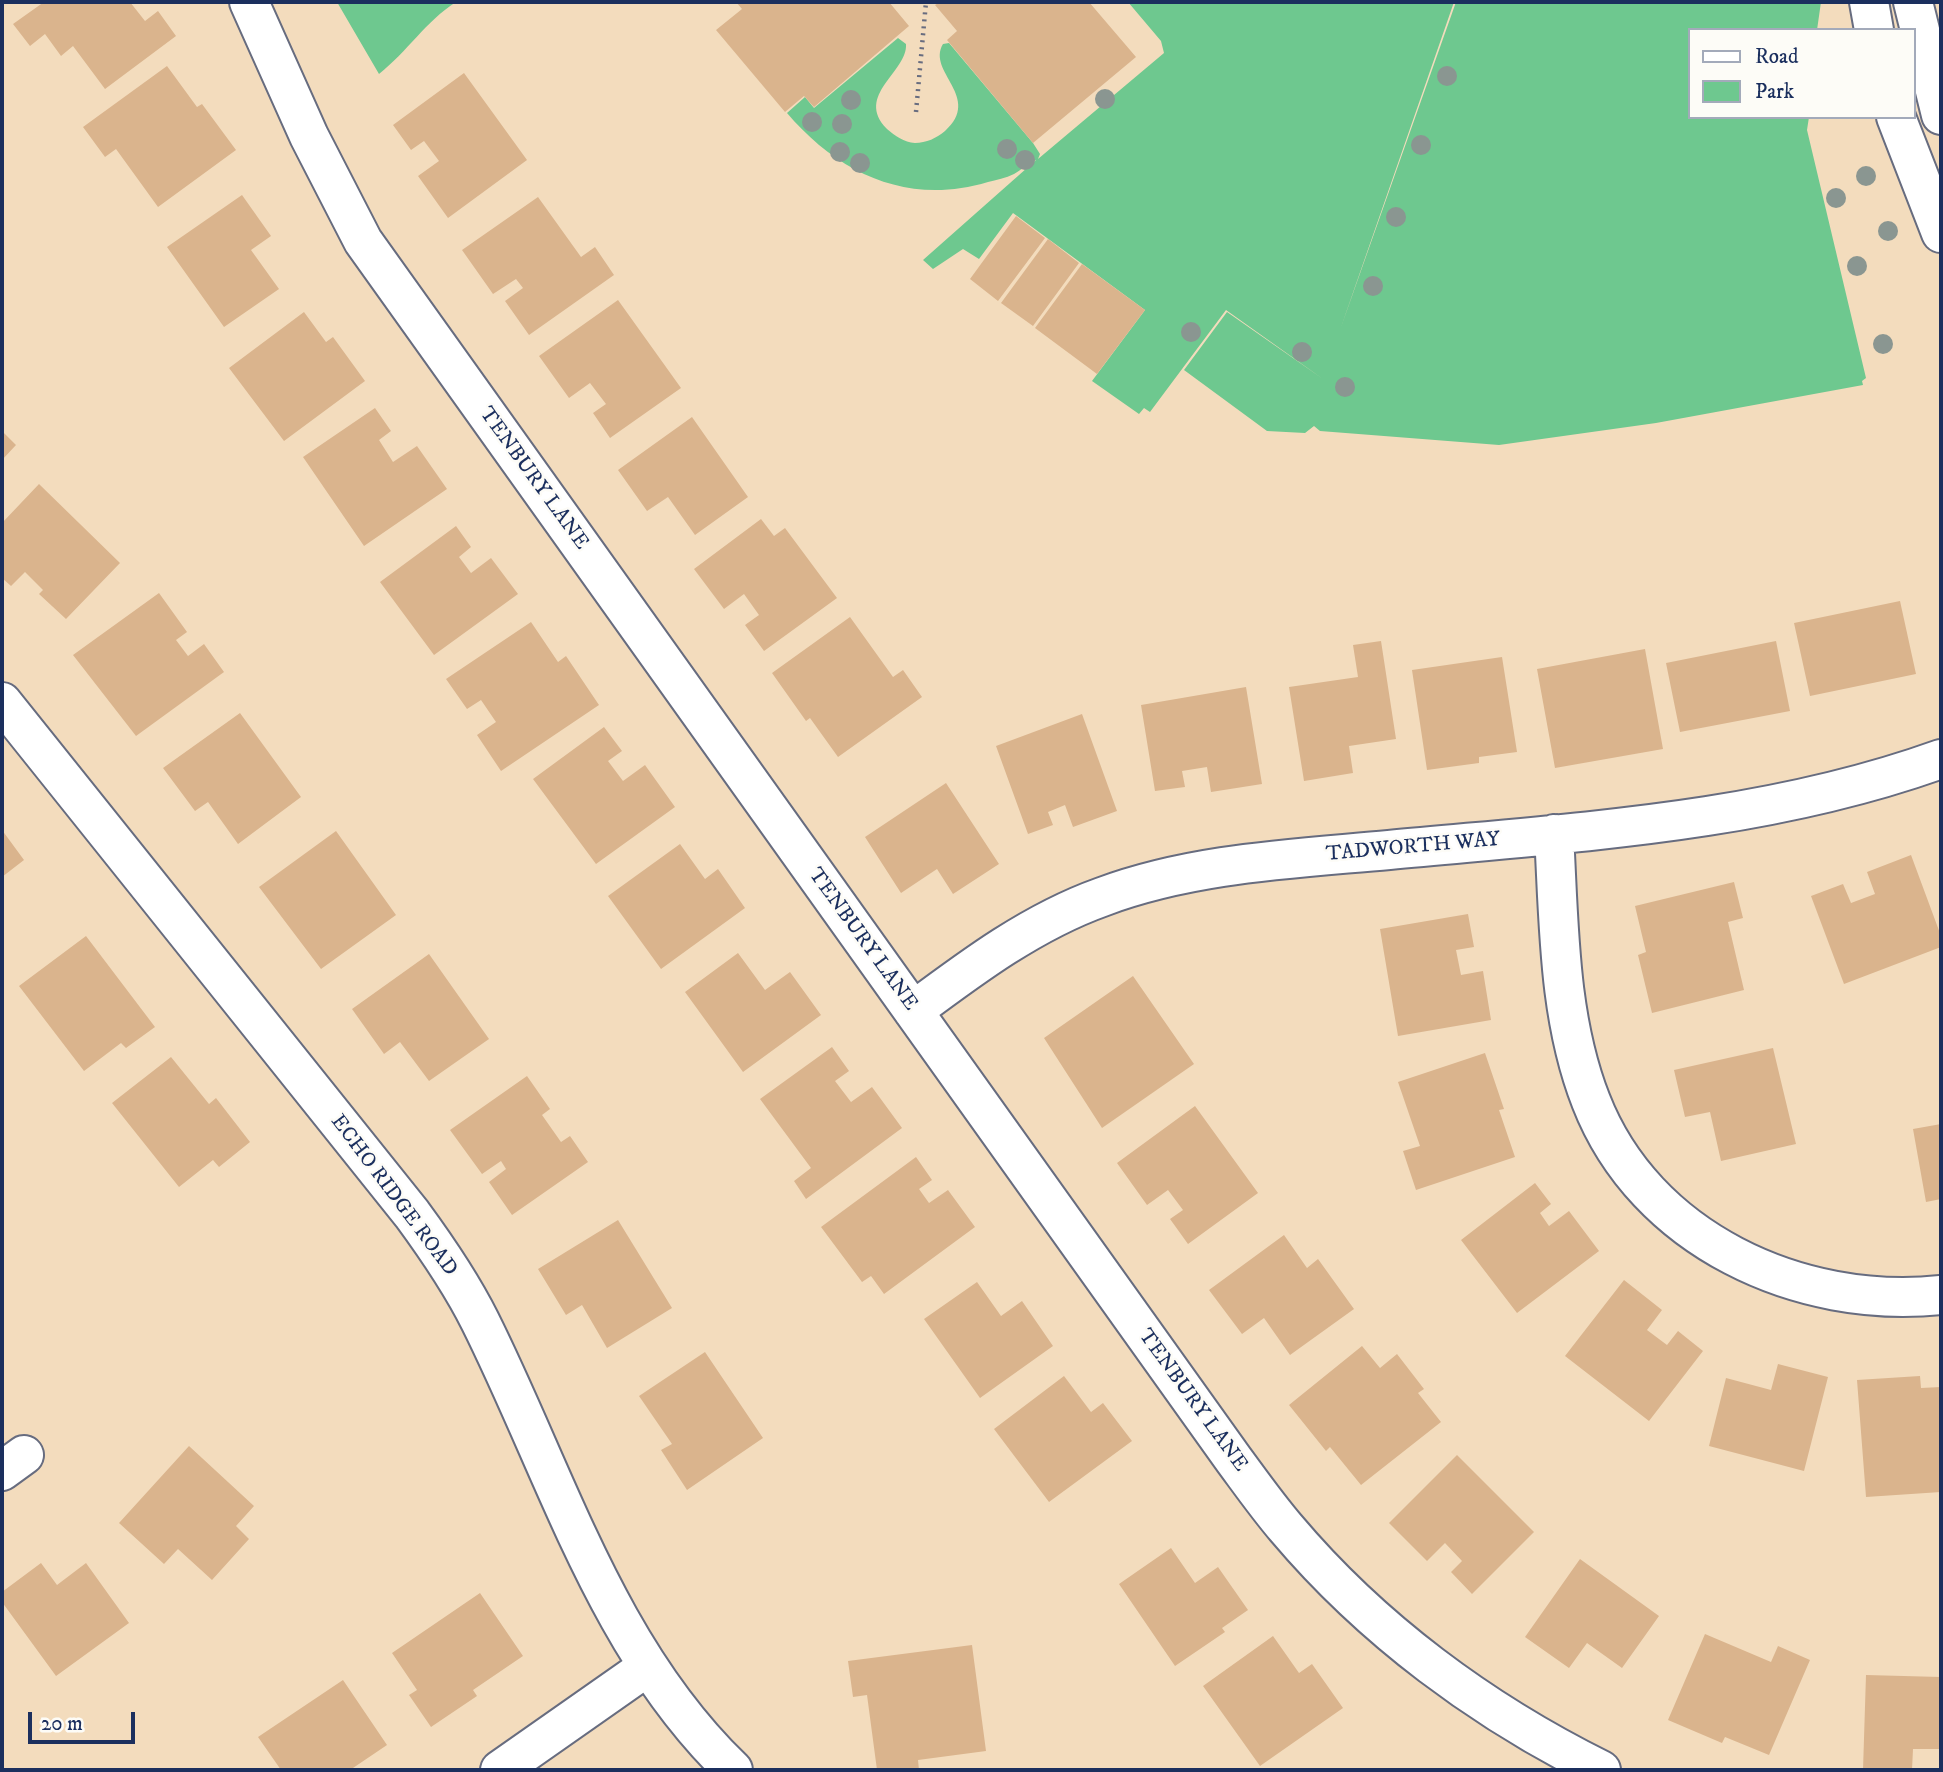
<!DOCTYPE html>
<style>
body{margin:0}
#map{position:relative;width:1943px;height:1772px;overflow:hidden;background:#f3dcbd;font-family:"IM FELL DW Pica",serif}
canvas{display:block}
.frame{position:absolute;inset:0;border:4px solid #1b2f5e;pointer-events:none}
.legend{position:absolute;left:1688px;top:28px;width:228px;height:91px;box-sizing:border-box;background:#fdfcf7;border:2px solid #a3aaba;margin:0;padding:9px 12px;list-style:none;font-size:21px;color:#1b2f5e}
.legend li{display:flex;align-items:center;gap:14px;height:35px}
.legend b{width:35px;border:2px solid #a3aaba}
.scale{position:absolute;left:28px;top:1712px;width:107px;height:32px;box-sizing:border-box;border:4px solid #1b2f5e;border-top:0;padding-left:9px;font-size:21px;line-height:24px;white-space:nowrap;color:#1b2f5e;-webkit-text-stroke:5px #fdfcf7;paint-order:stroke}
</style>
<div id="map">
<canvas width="1943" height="1772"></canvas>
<div class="frame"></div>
<ul class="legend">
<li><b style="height:9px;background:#fff"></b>Road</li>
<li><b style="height:19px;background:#6ec88f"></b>Park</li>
</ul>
<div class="scale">20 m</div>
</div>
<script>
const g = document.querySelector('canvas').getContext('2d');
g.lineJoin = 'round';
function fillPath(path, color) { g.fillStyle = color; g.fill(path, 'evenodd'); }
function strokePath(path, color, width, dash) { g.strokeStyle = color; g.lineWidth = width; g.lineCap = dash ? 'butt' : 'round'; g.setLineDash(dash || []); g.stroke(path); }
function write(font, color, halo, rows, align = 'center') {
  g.font = font + ' "IM FELL DW Pica",serif'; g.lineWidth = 5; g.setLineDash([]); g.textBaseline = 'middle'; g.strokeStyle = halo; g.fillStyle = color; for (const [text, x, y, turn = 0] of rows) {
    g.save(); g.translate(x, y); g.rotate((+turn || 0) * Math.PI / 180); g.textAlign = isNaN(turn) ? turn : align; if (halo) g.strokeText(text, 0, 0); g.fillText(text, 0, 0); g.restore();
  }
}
fillPath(new Path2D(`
 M337,2H456C426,21 407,52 379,74Z
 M1128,2H1454L1340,330L1456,2H1821L1817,30H1689V117H1809L1807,130L1866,378L1862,381L1863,385L1656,423L1499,445L1320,431L1314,426L1305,433L1267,431L1184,370L1227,312L1323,379L1226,310L1150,412L1144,408L1139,414L1092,381L1145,310L1013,213L979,259L963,249L933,269L923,260L1036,160C1027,163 1022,170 1014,174C1006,178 996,180 988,182C908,206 839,174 787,113L805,97L814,108L898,38L906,44C908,72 854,95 887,129C895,136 904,142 915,143C926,143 937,138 945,131C983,97 926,72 943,44L949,43L1033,143L1040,154L1038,159L1164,53L1161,41Z`), '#6ec88f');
fillPath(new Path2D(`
 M44,2H130L145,21L158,11L176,36L105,89L73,46L61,56L45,34L30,46L13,24Z
 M736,2H889L909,26L814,107L804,96L785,112L716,30L742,9Z
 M940,2H1089L1136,57L1033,143L947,40L957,31L935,5Z
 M167,66L197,107L202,104L236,150L158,207L116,149L105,157L83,127Z
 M464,73L527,160L448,218L418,176L439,161L424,141L411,150L393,125Z
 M242,195L271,236L251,250L279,289L224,327L167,247Z
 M538,197L581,257L595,247L614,275L529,335L505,301L523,288L516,279L493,294L462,250Z
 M1016,216L1045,238L998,301L970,279Z
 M1048,239L1079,263L1033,326L1001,303Z
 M1082,264L1145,310L1097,374L1035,328Z
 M618,300L681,388L610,438L593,413L606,404L590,383L569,398L539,356Z
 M304,312L326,342L333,337L365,381L284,441L229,368Z
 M375,408L391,431L379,440L393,462L417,446L447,489L364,546L303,457Z
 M692,417L748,497L695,535L668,497L647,511L618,470Z
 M2,431L16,445L2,460Z
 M39,484L120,563L66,619L39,594L43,590L25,572L11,586L2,578V523Z
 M761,519L774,536L785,528L837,598L764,651L745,625L759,615L744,594L724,609L694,569Z
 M456,526L471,547L459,557L471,573L491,558L518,594L434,655L380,582Z
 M159,593L187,632L176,640L188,656L204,644L224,672L136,736L73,655Z
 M1900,601L1916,674L1810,696L1794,623Z
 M850,617L893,677L903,670L922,697L838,757L810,718L806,721L772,673Z
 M531,622L558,662L566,656L599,705L501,771L477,735L496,722L481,700L467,709L446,679Z
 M1381,641L1396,739L1349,746L1353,773L1304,781L1289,687L1358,677L1353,645Z
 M1776,641L1790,711L1680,732L1666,663Z
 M1645,649L1663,749L1555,768L1537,669Z
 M1502,657L1517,752L1479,757V763L1427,770L1412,670Z
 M1246,687L1262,784L1211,792L1207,767L1182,771L1185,787L1155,791L1141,705Z
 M240,713L301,797L238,844L208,802L195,811L163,768Z
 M1082,714L1117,811L1073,827L1065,805L1048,812L1053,825L1028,834L996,746Z
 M604,727L622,751L608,761L623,781L645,765L675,807L596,864L533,779Z
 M946,783L999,864L953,894L937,869L901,893L865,837Z
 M2,830L24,860L2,877Z
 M336,831L396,915L321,969L259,887Z
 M680,844L705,879L718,869L745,908L661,969L608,896Z
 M1911,855L1941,936V947L1844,984L1811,896L1843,884L1851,903L1875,894L1867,872Z
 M1734,882L1743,918L1728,922L1744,990L1652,1013L1638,955L1646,952L1635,906Z
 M1468,914L1474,947L1456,950L1461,975L1483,971L1491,1020L1398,1036L1380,929Z
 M86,936L155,1027L126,1048L121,1043L84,1071L19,986Z
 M738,953L765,990L790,972L821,1015L743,1072L685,992Z
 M429,954L489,1039L429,1081L400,1042L384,1054L352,1009Z
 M1133,976L1194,1064L1102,1128L1044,1038Z
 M832,1047L849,1071L835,1081L851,1102L872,1087L902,1128L806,1199L794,1181L811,1168L760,1099Z
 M1773,1048L1796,1144L1721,1161L1710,1112L1685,1117L1674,1070Z
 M1485,1053L1504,1109L1499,1110L1515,1157L1416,1190L1403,1151L1420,1146L1398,1082Z
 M171,1057L209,1104L216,1098L250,1142L219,1167L213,1160L179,1187L112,1103Z
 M527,1076L550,1109L542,1115L561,1142L570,1136L588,1162L512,1215L489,1182L506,1169L501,1161L482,1174L450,1130Z
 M1195,1106L1258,1193L1188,1244L1170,1219L1183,1210L1168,1190L1147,1205L1117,1163Z
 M1941,1124V1199L1926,1202L1913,1129Z
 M916,1157L932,1180L919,1189L929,1203L948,1190L975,1227L884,1294L871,1276L862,1282L821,1227Z
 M1535,1183L1551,1204L1540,1213L1549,1226L1569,1211L1599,1251L1517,1313L1461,1240Z
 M618,1220L672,1308L607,1348L582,1305L566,1315L538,1269Z
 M1284,1235L1307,1268L1318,1259L1354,1309L1290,1355L1264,1318L1242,1334L1209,1290Z
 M1624,1280L1662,1310L1647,1330L1667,1345L1678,1331L1703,1351L1649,1421L1565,1356Z
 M977,1282L1001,1316L1022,1301L1053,1346L980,1398L924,1319Z
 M1362,1346L1380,1368L1397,1354L1424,1389L1418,1393L1441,1422L1361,1485L1330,1447L1326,1451L1289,1405Z
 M705,1352L763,1438L687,1490L661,1450L672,1444L639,1396Z
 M1778,1364L1828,1377L1804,1471L1709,1446L1726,1378L1771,1390Z
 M1064,1376L1091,1412L1103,1403L1132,1441L1049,1502L994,1429Z
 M1920,1376L1921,1388L1941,1387V1492L1866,1497L1857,1380Z
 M189,1446L254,1506L236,1526L249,1539L212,1580L178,1549L164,1564L119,1523Z
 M1457,1455L1534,1532L1472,1594L1451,1572L1462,1561L1445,1543L1427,1561L1389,1523Z
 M1171,1548L1195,1583L1218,1567L1248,1610L1222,1628L1225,1632L1175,1666L1119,1584Z
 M1580,1559L1659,1616L1622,1668L1587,1643L1569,1668L1525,1637Z
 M41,1563L57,1585L86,1563L129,1623L56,1676L2,1602V1592Z
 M480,1593L523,1656L473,1690L477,1696L431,1727L409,1695L417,1690L392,1653Z
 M1705,1634L1771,1662L1778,1646L1810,1660L1769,1755L1725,1737L1722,1743L1668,1720Z
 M1273,1636L1299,1673L1312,1664L1343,1708L1260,1766L1203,1686Z
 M972,1645L986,1751L918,1760L919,1770H877L867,1695L853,1697L848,1661Z
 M1866,1675L1941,1677V1749H1913L1912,1770H1863Z
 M343,1680L387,1745L350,1770H281L258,1737Z`), '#dab48d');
const minor = new Path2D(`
 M249,2L309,136L363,241L1234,1460C1251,1483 1268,1507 1286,1528C1372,1630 1482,1711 1601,1770
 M2,702L412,1214C437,1248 461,1283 480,1321C557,1475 606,1648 733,1770
 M1554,834C1559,923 1558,1017 1591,1101C1645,1240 1800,1310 1941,1295
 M913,1011C972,967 1032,922 1102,897C1193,863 1292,859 1389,850C1575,832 1763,823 1941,759
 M2,1471L24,1455
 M500,1770L647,1667`);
const tertiary = new Path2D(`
 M1869,2L1874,30
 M1913,2L1941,115
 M1896,117L1941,233`);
strokePath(minor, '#676c7f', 42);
strokePath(tertiary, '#676c7f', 42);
strokePath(new Path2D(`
 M916,112L926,2`), '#676c7f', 4.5, [2, 5]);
strokePath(minor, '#fff', 38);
strokePath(tertiary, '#fff', 38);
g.fillStyle = '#8a9691';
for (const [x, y] of [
 [1447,76],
 [1105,99],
 [851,100],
 [812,122],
 [842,124],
 [1421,145],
 [1007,149],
 [840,152],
 [1025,160],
 [860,163],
 [1866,176],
 [1836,198],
 [1396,217],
 [1888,231],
 [1857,266],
 [1373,286],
 [1191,332],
 [1883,344],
 [1302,352],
 [1345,387]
]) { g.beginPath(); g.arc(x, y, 10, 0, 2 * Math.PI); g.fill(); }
write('21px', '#1b2f5e', '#fdfcf7', [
 ["TENBURY LANE",533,479,54],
 ["TADWORTH WAY",1413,848,-5],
 ["TENBURY LANE",862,940,54],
 ["ECHO RIDGE ROAD",393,1196,53],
 ["TENBURY LANE",1192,1401,54]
]);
</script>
